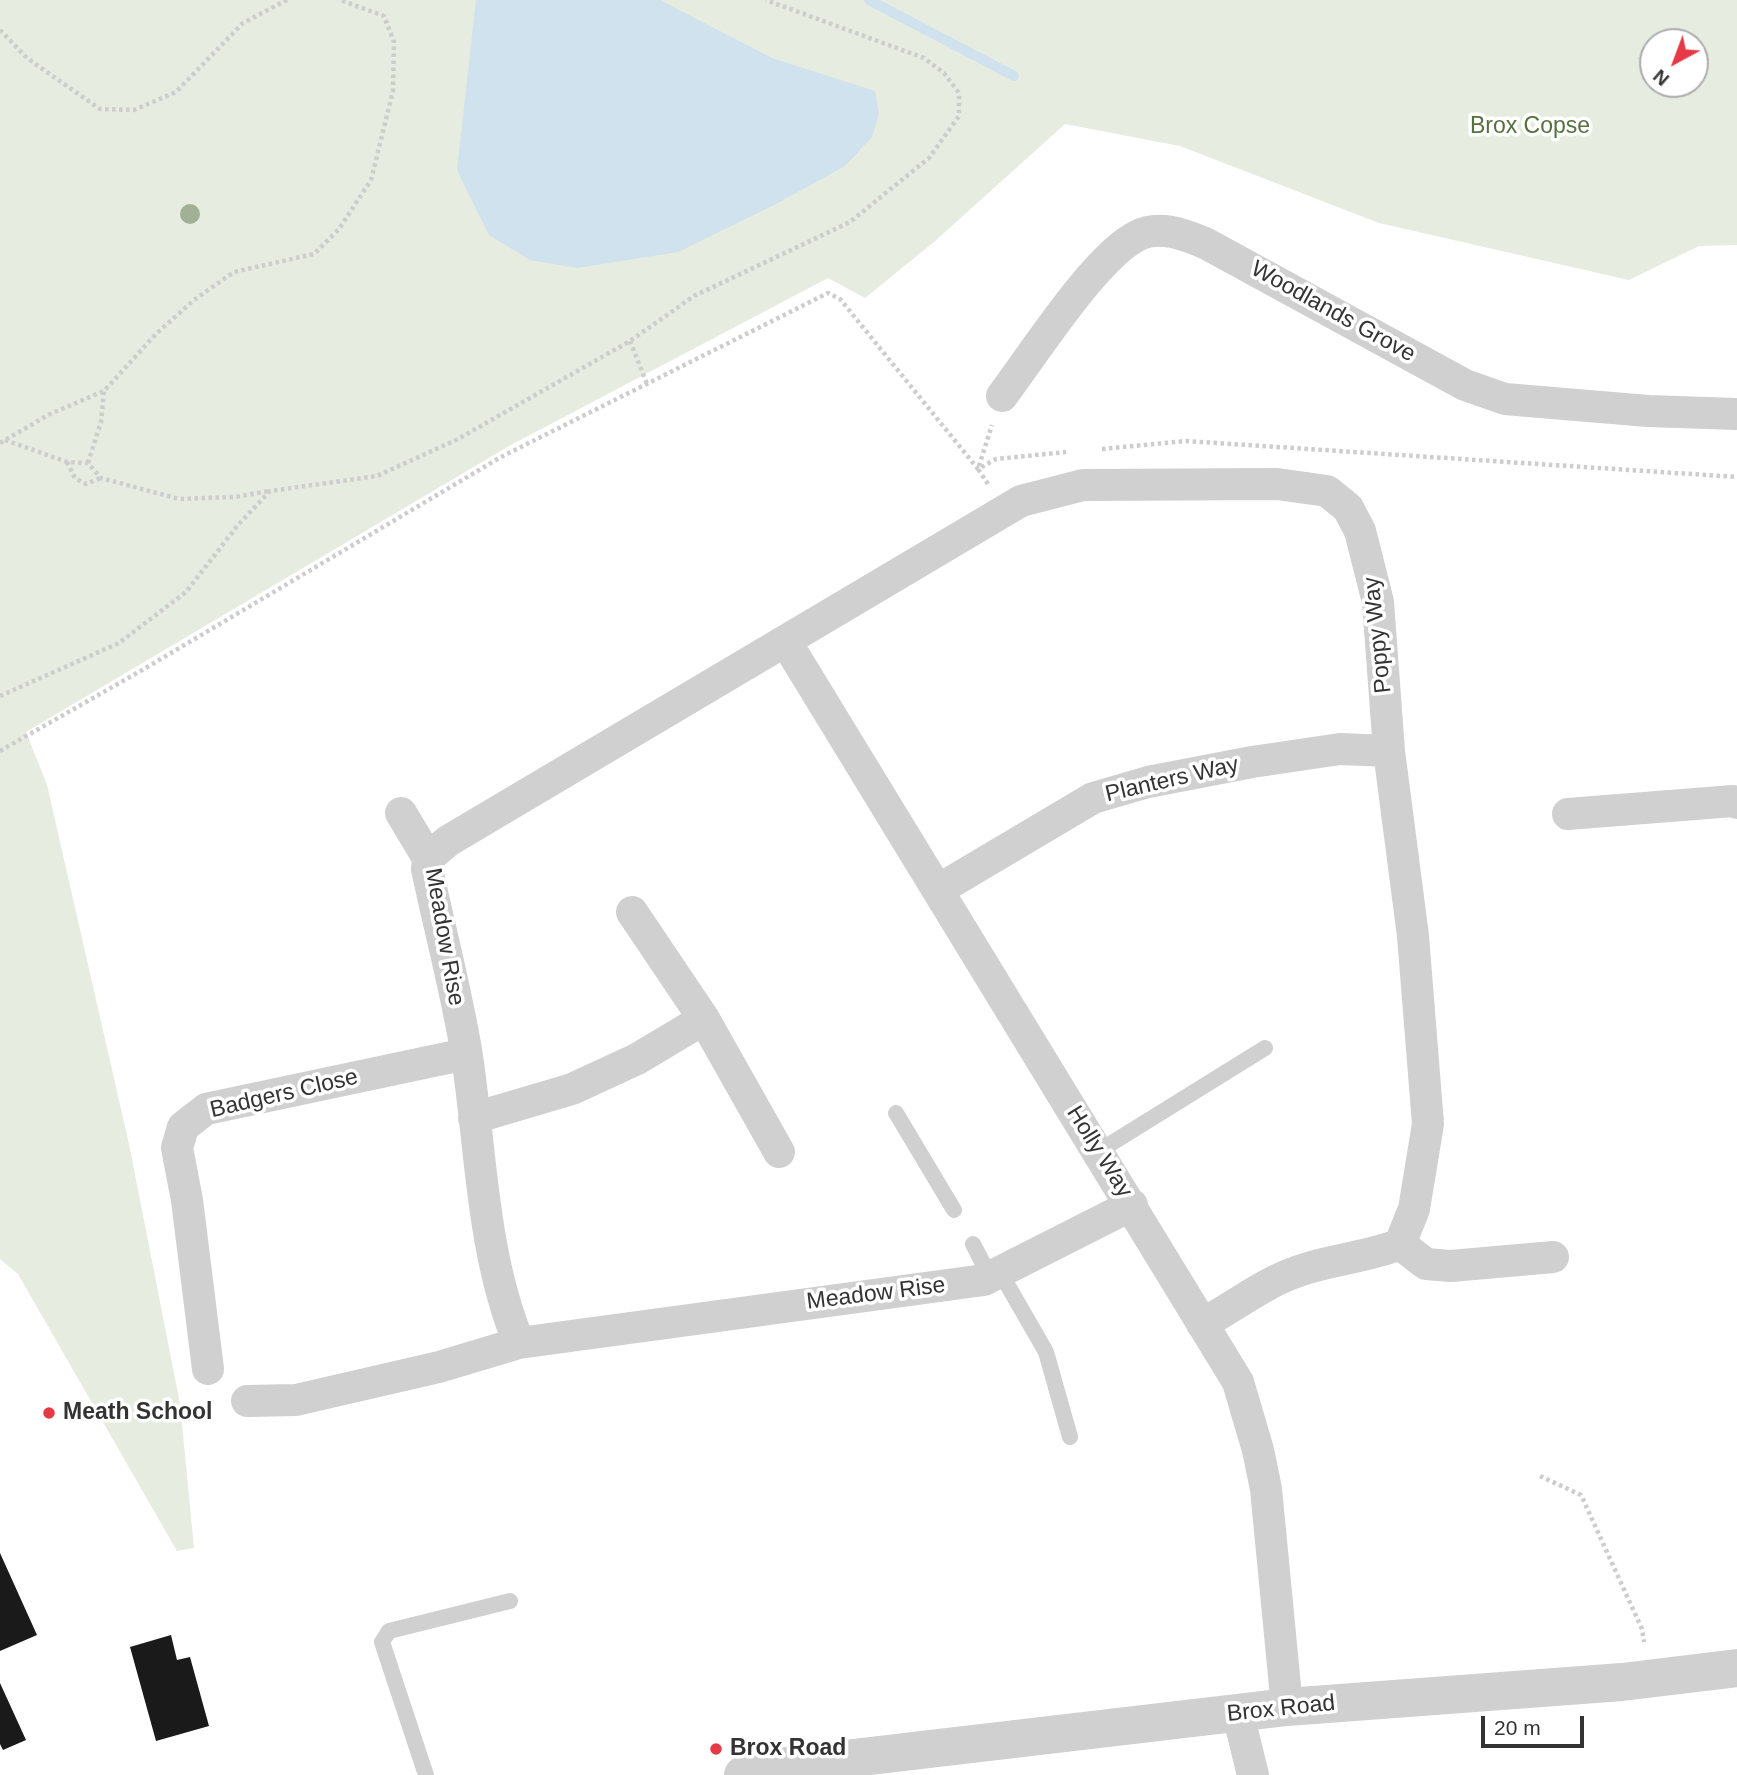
<!DOCTYPE html>
<style>
body{margin:0}
#map{position:relative;width:1737px;height:1775px;overflow:hidden;background:#fff;font-family:Helvetica,sans-serif}
canvas{display:block}
.north{position:absolute;left:1639px;top:28px;width:70px;height:70px;box-sizing:border-box;background:#fff;border:2px solid #adadad;border-radius:50%;rotate:221deg;font-size:19px;font-weight:700;line-height:28px;text-align:center;color:#333}
.north::after{content:'';display:block;margin:auto;width:24px;height:32px;background:#e63946;clip-path:polygon(50% 0,100% 100%,50% 72%,0 100%)}
.scale{position:absolute;left:1481px;top:1716px;width:103px;height:32px;box-sizing:border-box;border:4px solid #333;border-top:0;padding-left:9px;font-size:21px;line-height:24px;white-space:nowrap;color:#333;-webkit-text-stroke:5px #fff;paint-order:stroke}
</style>
<div id="map">
<canvas width="1737" height="1775"></canvas>
<div class="north">N</div>
<div class="scale">20 m</div>
</div>
<script>
const g = document.querySelector('canvas').getContext('2d');
g.lineJoin = 'round';
function fillPath(path, color) { g.fillStyle = color; g.fill(path, 'evenodd'); }
function strokePath(path, color, width, dash) { g.strokeStyle = color; g.lineWidth = width; g.lineCap = dash ? 'butt' : 'round'; g.setLineDash(dash || []); g.stroke(path); }
function write(font, color, halo, rows, align = 'center') {
  g.font = font + ' Helvetica,sans-serif'; g.lineWidth = 7; g.setLineDash([]); g.textBaseline = 'middle'; g.strokeStyle = halo; g.fillStyle = color; for (const [text, x, y, turn = 0] of rows) {
    g.save(); g.translate(x, y); g.rotate((+turn || 0) * Math.PI / 180); g.textAlign = isNaN(turn) ? turn : align; if (halo) g.strokeText(text, 0, 0); g.fillText(text, 0, 0); g.restore();
  }
}
fillPath(new Path2D(`
 M0,0H1737V245L1699,246L1629,280L1379,223L1180,146L1065,124L934,242L865,298L828,278L509,446L26,732L47,785L129,1144L180,1404L194,1548L177,1551L18,1274L0,1259ZM1653,42H1695V84H1653Z`), '#e6ecdf');
fillPath(new Path2D(`
 M476,0H660L772,58L875,91L879,114L872,137L845,166L776,204L678,252L577,268L530,260L489,235L457,170Z`), '#cfe2ee');
strokePath(new Path2D(`
 M869,0L1014,76`), '#cfe2ee', 10);
fillPath(new Path2D(`
 M0,1553L37,1635L0,1651Z
 M171,1635L177,1660L190,1657L209,1726L156,1741L130,1647Z
 M0,1683L26,1740L3,1750L0,1744Z`), '#1a1a1a');
strokePath(new Path2D(`
 M0,30L27,58L100,109L134,110L176,92L243,23L287,0
 M630,341L647,384
 M5,440L67,462L88,463L101,478L179,499L235,497L269,491
 M0,443L50,414L104,391L156,334L194,300L234,272L314,254L339,229L371,180L393,91L394,42L384,16L340,0
 M1102,449L1186,441L1737,477
 M67,462L75,478L86,484L101,478
 M88,463L101,422L104,391
 M988,484L978,469L992,425
 M0,696L119,643L186,592L238,525L270,491L377,476L458,439L630,341L694,296L850,222L929,158L959,116V93L944,73L924,58L766,0
 M0,751L144,669L501,457L828,293L840,299L978,469L996,459L1066,452
 M1540,1476L1581,1495L1642,1629L1644,1642`), '#cdcdcd', 4.5, [3.5, 3.5]);
strokePath(new Path2D(`
 M896,1113L954,1210
 M1099,1151L1265,1048
 M973,1244L990,1277
 M1000,1272L1046,1352L1070,1437
 M426,1775L382,1642L389,1631L510,1601`), '#d0d0d0', 16);
strokePath(new Path2D(`
 M1002,396C1033,355 1095,257 1137,236C1159,224 1185,235 1205,243L1465,385L1505,399L1648,411L1737,414
 M786,642L1238,1382L1258,1450L1266,1489L1287,1707
 M401,813L428,858
 M1568,814L1733,801L1737,803
 M938,890L1093,798L1148,782L1252,762L1340,749L1389,751
 M632,912L704,1019L779,1152
 M474,1118L572,1089L637,1059L704,1019
 M1400,1244L1426,1264L1451,1266L1553,1257
 M519,1343C482,1254 481,1150 467,1056C457,993 440,931 427,869L428,858L448,841L1021,501L1083,485L1277,484L1327,491L1348,508L1360,531L1378,602L1389,751L1413,936L1428,1124L1414,1209L1400,1244C1366,1258 1330,1259 1296,1272C1262,1284 1234,1307 1202,1324
 M208,1369L187,1200L177,1148L183,1127L206,1109L466,1054
 M247,1401L296,1400L439,1367L519,1343L984,1280L1132,1205
 M1238,1714L1253,1775`), '#d0d0d0', 32);
strokePath(new Path2D(`
 M743,1775L793,1765L1287,1707L1622,1682L1737,1668`), '#d0d0d0', 38);
g.fillStyle = '#a2b095';
for (const [x, y] of [
 [190,214]
]) { g.beginPath(); g.arc(x, y, 10, 0, 2 * Math.PI); g.fill(); }
for (const [x, y, r, color] of [
 [49,1413,7,"#e63946"],
 [716,1749,7,"#e63946"]
]) { const dot = new Path2D(); dot.arc(x, y, r, 0, 2 * Math.PI); g.fillStyle = color; g.fill(dot); strokePath(dot, '#fff', 2.5); }
write('23px', '#56703f', '#fff', [
 ["Brox Copse",1530,127]
]);
write('23px', '#333', '#fff', [
 ["Woodlands Grove",1333,312,29],
 ["Poppy Way",1378,635,-96],
 ["Planters Way",1172,780,-13],
 ["Meadow Rise",444,937,80],
 ["Badgers Close",284,1094,-13],
 ["Holly Way",1099,1152,58],
 ["Meadow Rise",876,1294,-7],
 ["Brox Road",1281,1709,-6]
]);
write('bold 23px', '#333', '#fff', [
 ["Meath School",63,1413],
 ["Brox Road",730,1749]
], 'left');
</script>
